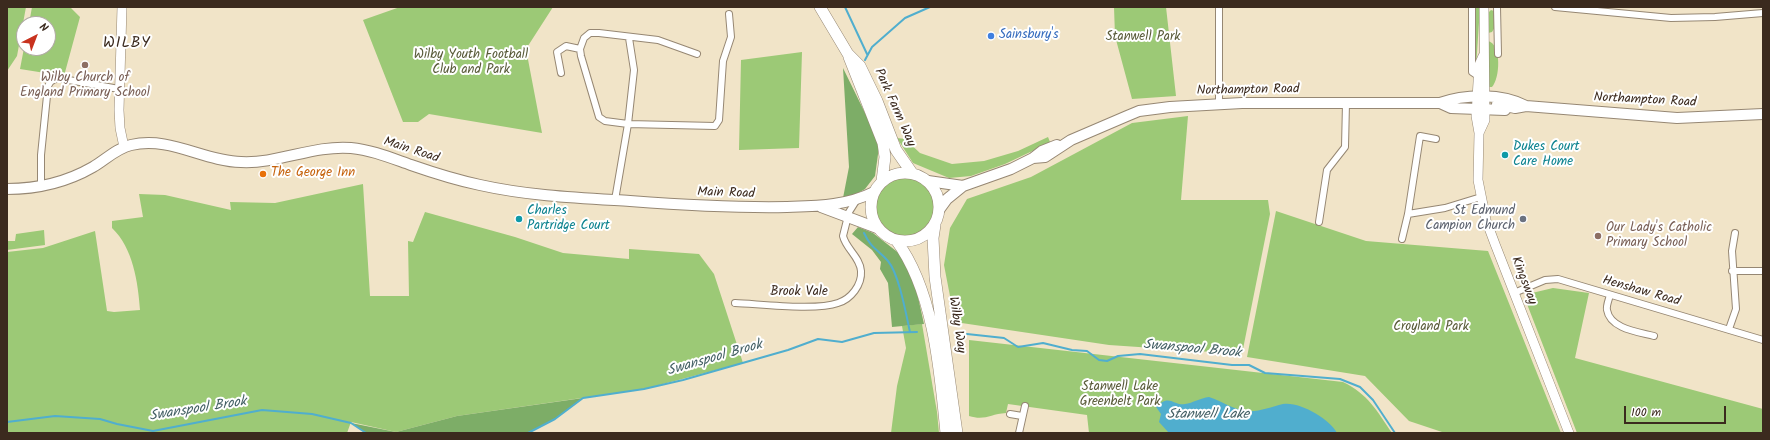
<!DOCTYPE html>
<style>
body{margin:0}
#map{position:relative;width:1770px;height:440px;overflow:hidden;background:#f1e4c8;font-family:Kalam,sans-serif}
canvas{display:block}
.frame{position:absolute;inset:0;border:8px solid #3b2a1e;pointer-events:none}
.north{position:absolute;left:16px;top:16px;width:40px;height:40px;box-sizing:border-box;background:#fff;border:1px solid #b1aaa5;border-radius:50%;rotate:42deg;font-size:11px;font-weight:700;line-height:16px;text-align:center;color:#3b2a1e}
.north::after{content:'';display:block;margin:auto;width:14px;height:18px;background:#c8321e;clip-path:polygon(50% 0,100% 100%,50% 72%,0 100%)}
.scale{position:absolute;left:1624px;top:406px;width:102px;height:18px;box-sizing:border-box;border:2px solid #3b2a1e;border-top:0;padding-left:5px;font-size:12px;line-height:14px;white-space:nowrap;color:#3b2a1e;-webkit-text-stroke:3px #fff;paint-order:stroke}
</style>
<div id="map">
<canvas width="1770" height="440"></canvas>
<div class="frame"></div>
<div class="north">N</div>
<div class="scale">100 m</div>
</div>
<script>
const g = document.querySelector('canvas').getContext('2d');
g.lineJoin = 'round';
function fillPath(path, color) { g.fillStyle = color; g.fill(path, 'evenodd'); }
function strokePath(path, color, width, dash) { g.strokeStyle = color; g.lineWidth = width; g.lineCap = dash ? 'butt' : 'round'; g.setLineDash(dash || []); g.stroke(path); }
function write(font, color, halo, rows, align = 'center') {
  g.font = font + ' Kalam,sans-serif'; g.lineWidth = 4; g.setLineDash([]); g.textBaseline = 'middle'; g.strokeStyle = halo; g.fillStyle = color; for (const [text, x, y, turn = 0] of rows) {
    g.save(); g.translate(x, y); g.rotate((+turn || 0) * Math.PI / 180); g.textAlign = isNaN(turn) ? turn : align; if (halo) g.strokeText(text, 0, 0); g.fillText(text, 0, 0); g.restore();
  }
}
fillPath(new Path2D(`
 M7,7H26L17,56L7,71Z
 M32,7H67L71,8L80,17L64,76L20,69L24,48H48V24H29Z
 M400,7H553L526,49L542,133L429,114L418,122H403L363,20Z
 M1114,7H1166L1176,96L1132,99L1115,36Z
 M1474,7H1480L1476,68L1474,66Z
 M1491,10L1494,11L1495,27L1492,32L1488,33L1489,12Z
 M1488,41C1502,44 1500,79 1492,87H1489Z
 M802,52L799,148L739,150L741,60Z
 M1188,116L1181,200H1268L1270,214L1242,354L1109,345L955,322L944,265L950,228L967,199L1031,177L1132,123Z
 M1048,137L1050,142L1045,145L1005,164L971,176L949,178L913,163L897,138L905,139L920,153L952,164L984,161L1018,151Z
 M876 206a30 30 0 1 1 60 0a30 30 0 1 1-60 0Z
 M363,184L370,296H409L408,241L413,242L425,212L515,237L563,253L629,259V249L699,254L714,274L743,363L644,389L457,416L396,432L351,422L347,433H7V252L43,248L95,231L107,311L114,312L140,310C138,282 133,248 112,228V221L143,217L139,194L165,195L231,210L230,202L275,203Z
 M1276,211L1366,241L1488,251L1561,433H1445L1409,421L1365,376L1247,357Z
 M44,230L45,245L7,250V241H15L16,234Z
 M1553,288L1589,293L1575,358L1763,409V433H1577L1527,304L1532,293Z
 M922,324L937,412L939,433H891L897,386L906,348L902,326Z
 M969,340L1343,382C1368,394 1377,411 1392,433H1089L1087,415L1008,404L1006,413C990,414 985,421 969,416Z`), '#9cc976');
fillPath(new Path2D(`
 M843,68L867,117L879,147L875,176L865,189L853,196L843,198L849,167Z
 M858,227L873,233L900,254L916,288L924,324L892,327L888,283L880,269L881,262L872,250L852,234Z
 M583,398L555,419L528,433H366L351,423L396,432L457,416Z`), '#7dad67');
fillPath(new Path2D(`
 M1209,397C1222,401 1234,410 1247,411C1259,412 1271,407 1283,404C1299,401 1330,419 1337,433H1169L1159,422L1161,414L1156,407C1170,393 1173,406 1185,404C1193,403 1200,398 1209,397Z`), '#50aece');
strokePath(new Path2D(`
 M845,7L867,54
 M865,60L872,47L905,18L930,7
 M864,233C872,250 878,249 888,261C899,274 906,314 910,332
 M967,334L1004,338L1018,347L1043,343L1072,350L1087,351L1099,360L1107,361L1118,356L1140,354L1232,365H1249L1265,373L1340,379L1360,387L1373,400L1395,433
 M7,422L55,416L100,419L117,424L153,431L262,410L312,414L351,423L366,433
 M528,433L555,419L583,398L644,389L683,380L788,350L818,339L842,342L874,333L917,332`), '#50aece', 2);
const street = new Path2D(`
 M1472,7V72L1478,76
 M1497,7L1498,54
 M1555,7L1671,18L1715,17L1763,13
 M629,38L634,70L628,124L715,126L719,120L723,61L731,37L729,14
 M561,73L557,52L566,46L580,49
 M1219,103V7
 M41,186V155L48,86C51,79 56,78 63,79L119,89
 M615,200L628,124L605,121L599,117L581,56L580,49L584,38L590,33H599L658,40L697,54
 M1408,214L1445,208L1481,197
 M1319,222L1327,170L1345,147L1346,103
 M1402,239L1408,214L1420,136L1436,139
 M1732,271H1763
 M1514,293L1545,280L1558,279L1763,340
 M1610,295C1609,299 1606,306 1607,310C1610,329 1639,332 1654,336
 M735,303C760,304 816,311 838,303C851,299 862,285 861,271C860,257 846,249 843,236L849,212L856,201
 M1729,329L1736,309L1732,251L1735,233
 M1010,414L1022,416
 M1019,433L1025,406`);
const secondary = new Path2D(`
 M122,7L119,110L120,128L124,147
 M1483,56L1479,65L1476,116L1479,133L1478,180L1486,220L1495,244L1569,433
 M1479,133L1485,120L1484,7`);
const primary = new Path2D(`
 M1440,103L1451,108L1505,110
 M1497,104L1515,108L1526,106L1677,118L1763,114
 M1033,158L1045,157L1071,140L1127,116L1139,111L1170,107L1242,103H1440C1465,94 1502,93 1526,106
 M928,181L963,186
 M7,189C36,189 67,182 93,167C105,160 117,148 131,145C170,136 203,161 241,162C278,164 313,145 351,148C372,150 391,158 411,165C434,173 456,180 480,185C529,196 580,198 630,201C683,205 734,208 787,207C817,206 846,206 874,192
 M821,207L877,228
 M939,210L947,199L963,186L1011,169L1033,158L1042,151L1057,145`);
const highway = new Path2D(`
 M820,7L848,54L860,66L877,101L896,150L912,173
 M849,57L883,143L885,157L882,181
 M871 207a34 34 0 1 1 68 0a34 34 0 1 1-68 0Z
 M935,225L933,238L935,277L957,433
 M896,240C934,291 940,371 946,433`);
strokePath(street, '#968773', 8);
strokePath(secondary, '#968773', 10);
strokePath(primary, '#968773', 12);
strokePath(highway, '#968773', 12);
strokePath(street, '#fff', 6);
strokePath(secondary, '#fff', 9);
strokePath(primary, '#fff', 10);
strokePath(highway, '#fff', 11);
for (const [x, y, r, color] of [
 [991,36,4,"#3f7fe0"],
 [85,65,4,"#8d6e63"],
 [1505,155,4,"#0f9aa8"],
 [263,174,4,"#e8710a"],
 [519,219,4,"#0f9aa8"],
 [1523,219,4,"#6b7280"],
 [1598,236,4,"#8d6e63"]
]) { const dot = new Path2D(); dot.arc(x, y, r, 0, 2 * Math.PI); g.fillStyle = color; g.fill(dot); strokePath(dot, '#fff', 1.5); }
write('13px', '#366cbe', '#fff', [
 ["Sainsbury's",999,36]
], 'left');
write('13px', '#585a38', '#fff', [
 ["Stanwell Park",1143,38],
 ["Wilby Youth Football",471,56],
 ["Club and Park",471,71],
 ["Croyland Park",1431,328],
 ["Stanwell Lake",1120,388],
 ["Greenbelt Park",1120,403]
]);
write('13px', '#785e54', '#fff', [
 ["Wilby Church of",85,79],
 ["England Primary School",85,94],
 ["Our Lady's Catholic",1606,229,"left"],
 ["Primary School",1606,244,"left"]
]);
write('13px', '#3b2a1e', '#fff', [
 ["Northampton Road",1248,91,-1],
 ["Northampton Road",1645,101,3],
 ["Park Farm Way",894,108,66],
 ["Main Road",411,151,18],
 ["Main Road",726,194,2],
 ["Kingsway",1523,281,69],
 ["Henshaw Road",1641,292,16],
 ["Brook Vale",799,293],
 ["Wilby Way",956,325,81]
]);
write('13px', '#0d838f', '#fff', [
 ["Dukes Court",1513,148],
 ["Care Home",1513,163],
 ["Charles",527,212],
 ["Partridge Court",527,227]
], 'left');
write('13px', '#c56008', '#fff', [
 ["The George Inn",271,174]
], 'left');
write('13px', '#5b616d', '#fff', [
 ["St Edmund",1515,212],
 ["Campion Church",1515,227]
], 'right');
write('italic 14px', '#435f64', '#fff', [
 ["Swanspool Brook",1192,350,5],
 ["Swanspool Brook",715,359,-16],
 ["Swanspool Brook",198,410,-9],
 ["Stanwell Lake",1208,416]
]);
g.letterSpacing = '1px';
write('15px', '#3b2a1e', '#fff', [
 ["WILBY",127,44]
]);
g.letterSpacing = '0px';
</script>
